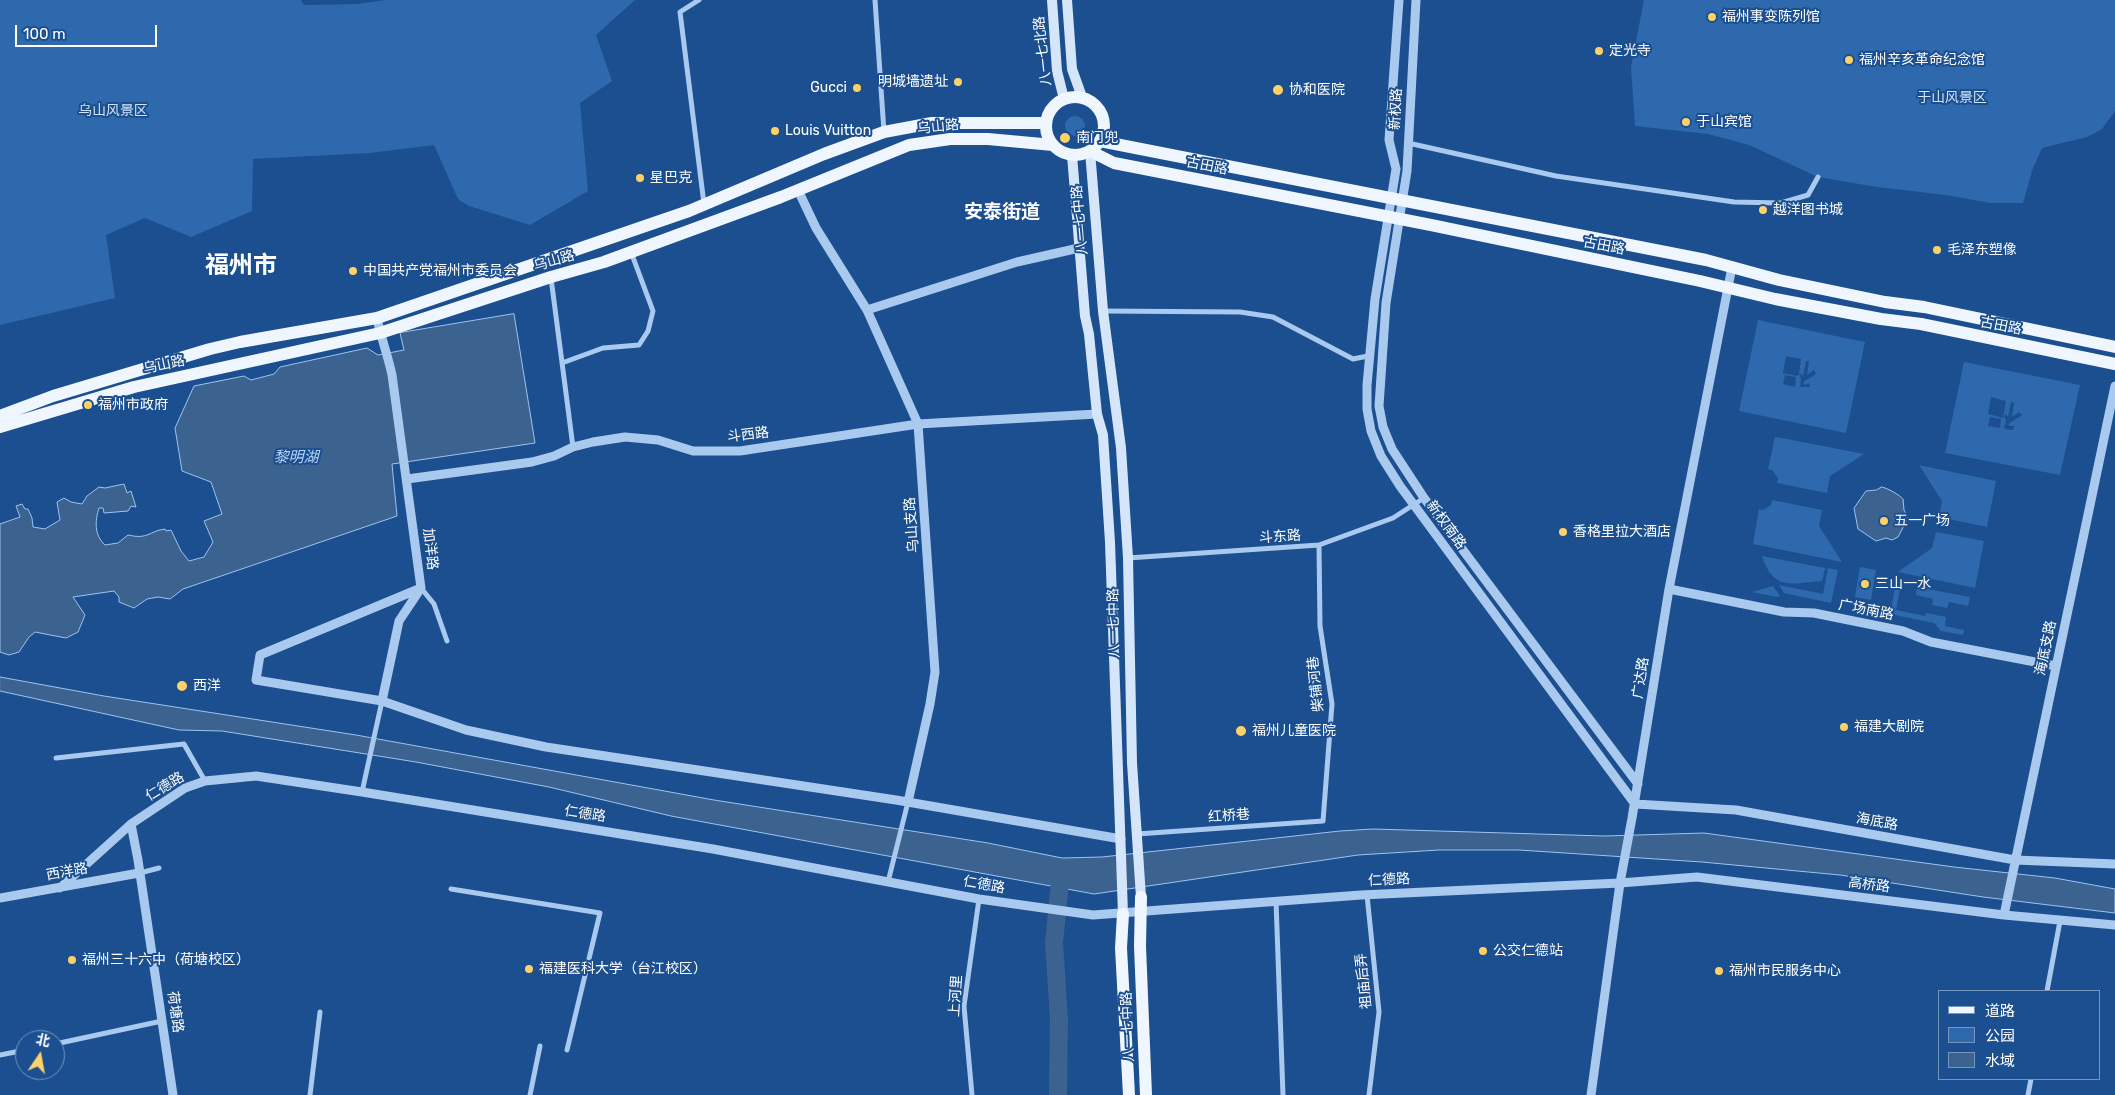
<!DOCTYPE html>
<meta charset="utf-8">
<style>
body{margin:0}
#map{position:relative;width:2115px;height:1095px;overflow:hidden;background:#1b4f8f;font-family:Rubik,"Noto Sans SC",sans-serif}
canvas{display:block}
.legend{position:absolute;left:1938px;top:990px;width:162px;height:90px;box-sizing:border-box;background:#1b4f8f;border:1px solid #7695bc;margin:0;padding:6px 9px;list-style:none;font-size:15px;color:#fff}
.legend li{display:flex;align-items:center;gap:10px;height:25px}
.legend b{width:25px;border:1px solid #7695bc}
.north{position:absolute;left:15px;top:1030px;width:50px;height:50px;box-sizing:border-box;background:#1b4f8f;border:1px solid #7695bc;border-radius:50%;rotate:12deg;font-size:14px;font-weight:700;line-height:20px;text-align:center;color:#fff}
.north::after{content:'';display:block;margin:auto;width:18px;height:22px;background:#ffd166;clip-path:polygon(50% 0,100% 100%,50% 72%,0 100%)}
.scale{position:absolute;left:15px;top:25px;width:142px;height:22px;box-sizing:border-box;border:2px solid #fff;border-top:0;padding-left:6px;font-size:15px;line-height:18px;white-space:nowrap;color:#fff;-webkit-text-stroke:4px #1b4f8f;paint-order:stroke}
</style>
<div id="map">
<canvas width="2115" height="1095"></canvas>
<ul class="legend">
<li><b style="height:6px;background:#f0f6ff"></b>道路</li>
<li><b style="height:14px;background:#2e69ad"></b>公园</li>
<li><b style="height:14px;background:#3c6290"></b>水域</li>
</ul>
<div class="north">北</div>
<div class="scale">100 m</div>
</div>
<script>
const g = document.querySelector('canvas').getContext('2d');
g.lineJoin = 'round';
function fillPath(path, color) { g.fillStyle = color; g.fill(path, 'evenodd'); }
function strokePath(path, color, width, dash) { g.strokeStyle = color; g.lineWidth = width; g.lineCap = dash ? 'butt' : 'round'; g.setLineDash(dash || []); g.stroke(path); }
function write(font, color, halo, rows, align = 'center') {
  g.font = font + ' Rubik,"Noto Sans SC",sans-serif'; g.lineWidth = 4; g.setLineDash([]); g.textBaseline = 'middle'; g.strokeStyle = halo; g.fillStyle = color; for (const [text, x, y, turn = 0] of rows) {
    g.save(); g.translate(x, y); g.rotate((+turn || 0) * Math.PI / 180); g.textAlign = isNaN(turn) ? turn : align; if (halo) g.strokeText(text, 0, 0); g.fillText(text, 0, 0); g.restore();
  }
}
fillPath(new Path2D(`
 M0,0H301L304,5L358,4L385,0H635L596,35L612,81L580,103L588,191L530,225L469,206L458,199L434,145L370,153L253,159L252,211L191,237L145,218L106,235L115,298L0,325Z
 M1644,0H2115V111L2102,129L2087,137L2042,148L2033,168L2023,203H1990L1946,195L1877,187L1818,177L1749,145L1708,134L1635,126L1631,67Z
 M1065 126a10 10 0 1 1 20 0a10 10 0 1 1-20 0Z
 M1758,320L1865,342L1846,433L1739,411ZM1786,356L1801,359L1799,373L1803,376L1806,361H1809L1807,375L1814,370L1816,374L1803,382L1805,385L1809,383L1810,387H1800L1801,379L1799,374L1797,376L1783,373ZM1785,375L1796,377L1795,387L1783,384Z
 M1964,362L2080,385L2060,475L1945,453ZM1991,397L2006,401L2003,418L1988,414ZM2011,402L2014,403L2012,417L2019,412L2022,415L2008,424L2010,426H2015L2012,430L2005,429L2004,427L2006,421L2004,416L2006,414L2008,417ZM1990,417L2001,419L2000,428L1988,426Z
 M1775,437L1787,439L1864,454L1830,476L1827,493L1777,483L1778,478L1772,470L1768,469Z
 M1919,465L1996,481L1987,527L1939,517L1942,501Z
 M1772,500L1822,510L1819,526L1842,562L1753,544L1759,509L1763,510L1771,505Z
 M1936,532L1984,541L1975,588L1898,572L1932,548Z
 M1762,556L1825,568L1822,581C1791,583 1774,592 1762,556Z
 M1860,567L1876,570L1871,600L1855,597Z
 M1828,568L1838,570L1831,603L1784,593L1779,585L1823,594Z
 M1896,583L1901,584L1896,610L1925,616L1926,613L1946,617L1945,626L1964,630L1963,635L1941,631L1934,623L1890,614Z
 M1773,586L1780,596L1777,597L1752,592Z
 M1917,587L1970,597L1968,606L1949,602L1947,608L1932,605L1933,599L1916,595Z`), '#2e69ad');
const water = new Path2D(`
 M514,314L535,443L392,464L397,516L183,589L170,599L158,597L147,599L134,608L119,602V597L114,591L73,597L85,615L78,632L66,638L35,632L29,637L19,652L9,655L0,652V524L20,517L16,506L22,504L25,509H28L32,518L33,527L45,529L60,520L57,502L64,498L71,502L82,504L87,496L99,487L105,488L124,484L127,493L131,491L136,507L131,506L128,511L104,513L103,508H99C95,521 94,535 105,545L118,543L128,535C148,540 149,531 165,529L166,531L171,530L181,551L189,561L204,557L213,542L204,521L222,514L211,482L182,471L175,428L194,386L244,376L251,380L274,374L280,367L367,348L378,355L404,350L400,333Z
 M1882,487C1887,488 1900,495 1903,499L1904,510L1908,518L1898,537L1892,540L1886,538L1876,541L1858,529L1854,508L1866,491L1876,490Z
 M0,677L104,696L356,735L714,800L988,843L1062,858L1102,857L1340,831L1373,829L1604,836L1704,833L1954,867L2055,878L2115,889V913L1983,897L1840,875L1702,862L1519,850H1439L1358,855L1094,894L671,816L549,787L416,762L222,731L179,730L0,691Z`);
fillPath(water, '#3c6290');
strokePath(water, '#9cc4f0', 1);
strokePath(new Path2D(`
 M1058,1095L1059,1019L1054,943L1061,872`), '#3c6290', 18);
strokePath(new Path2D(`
 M699,0L680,12L704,204
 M875,0L884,132
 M1408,143L1556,176L1734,202L1781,203L1808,195L1818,177
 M551,278L573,447
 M1103,311L1240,312L1273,317L1353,359L1368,356
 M562,363L603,348L639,345L648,331L653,311L631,252
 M1128,558L1319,545L1393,518L1424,498
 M421,588L434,604L447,641
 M56,758L184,744L205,781
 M362,792L382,701
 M1137,834L1323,821L1332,704L1320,626L1319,545
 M140,873L159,868
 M888,882L908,802
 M451,889L600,913L567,1050
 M1367,895L1379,1012L1369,1095
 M1276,901L1283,1095
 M2047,991L2060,921
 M55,1044L162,1021
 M0,1055L25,1050
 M310,1095L320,1012
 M530,1095L540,1046
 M972,1095L964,1006L979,899
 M2028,1095L2031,1079`), '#a9c9ee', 5);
strokePath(new Path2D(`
 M1399,0L1389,140L1396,169L1375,299L1367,385V409L1371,431L1381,456L1400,486L1635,804L1736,810L2015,860L2115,864
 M1416,0L1407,171L1386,303L1379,406L1383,427L1392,449L1424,498L1638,784
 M798,190L816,228L867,310L918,424L935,672L930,704L908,802
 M867,310L1017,262L1079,248
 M377,318C381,338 388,356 392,375L421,588L399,621L382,701
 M407,479L532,462L554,456L573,447L593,442L625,437L658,440L693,451H740L918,424L1097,414
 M421,588L260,655L256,680L382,701L466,730L546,747L896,800L1121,839
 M1669,589L1784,612L1814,613L1903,631L1931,642L2056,666
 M131,824L138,860L173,1095
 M60,888L131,824L185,788L205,781L256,776L362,792L713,849L979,899L1093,915L1361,895L1620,883L1697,877L2004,915L2115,925
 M0,898L139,873
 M2004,915L2115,386
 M1591,1095L1620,883L1632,818L1669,589L1732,267`), '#a9c9ee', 9);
strokePath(new Path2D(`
 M1052,0L1057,71L1064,99
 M1067,0L1072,69L1082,97
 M1090,151L1103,311L1121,448L1128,558L1132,763L1141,897
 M1072,155L1085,316L1089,334L1097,414L1103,435L1110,542L1123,914`), '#d6e6fa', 10);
strokePath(new Path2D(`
 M1046 126a29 29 0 1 1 58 0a29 29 0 1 1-58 0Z
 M1100,141L1706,260L1779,280L1885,302L1924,307L2115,347
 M1090,151L1114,163L1431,225L1700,281L1775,299L1881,319L1921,324L2115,364
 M0,416L53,396L210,349L240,342L377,318L689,211L824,154L884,132L932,123H1046
 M0,427L134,387L380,333L551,277L604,262L781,197L909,145L950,139H988L1053,145
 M1141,897L1140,946L1146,1095
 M1123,914L1121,948L1129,1095`), '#f0f6ff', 12);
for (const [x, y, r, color] of [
 [1712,17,5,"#ffd166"],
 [1599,51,5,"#ffd166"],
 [1849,60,5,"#ffd166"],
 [958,82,5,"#ffd166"],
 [857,88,5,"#ffd166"],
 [1278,90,6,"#ffd166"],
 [1686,122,5,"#ffd166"],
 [775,131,5,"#ffd166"],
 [1065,138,6,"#ffd166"],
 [640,178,5,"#ffd166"],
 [1763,210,5,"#ffd166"],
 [1937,250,5,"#ffd166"],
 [353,271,5,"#ffd166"],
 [88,405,5,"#ffd166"],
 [1884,521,5,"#ffd166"],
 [1563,532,5,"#ffd166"],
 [1865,584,5,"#ffd166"],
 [182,686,6,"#ffd166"],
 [1844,727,5,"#ffd166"],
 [1241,731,6,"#ffd166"],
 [1483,951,5,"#ffd166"],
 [72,960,5,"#ffd166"],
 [529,969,5,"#ffd166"],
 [1719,971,5,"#ffd166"]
]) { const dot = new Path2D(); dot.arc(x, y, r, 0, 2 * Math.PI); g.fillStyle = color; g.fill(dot); strokePath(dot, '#1b4f8f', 2); }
write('14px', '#fff', '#1b4f8f', [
 ["福州事变陈列馆",1722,17],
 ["定光寺",1609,51],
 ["福州辛亥革命纪念馆",1859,60],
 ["明城墙遗址",948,82,"right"],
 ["Gucci",847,88,"right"],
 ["协和医院",1289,90],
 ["于山宾馆",1696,122],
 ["Louis Vuitton",785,131],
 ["南门兜",1076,138],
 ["星巴克",650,178],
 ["越洋图书城",1773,210],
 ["毛泽东塑像",1947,250],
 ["中国共产党福州市委员会",363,271],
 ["福州市政府",98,405],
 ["五一广场",1894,521],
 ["香格里拉大酒店",1573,532],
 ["三山一水",1875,584],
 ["西洋",193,686],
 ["福建大剧院",1854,727],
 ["福州儿童医院",1252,731],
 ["公交仁德站",1493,951],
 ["福州三十六中（荷塘校区）",82,960],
 ["福建医科大学（台江校区）",539,969],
 ["福州市民服务中心",1729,971]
], 'left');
write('14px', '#fff', '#1b4f8f', [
 ["八一七北路",1043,51,-96],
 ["新权路",1396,109,-87],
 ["乌山路",938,127,-6],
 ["古田路",1207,166,11],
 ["八一七中路",1080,220,-95],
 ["古田路",1604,246,11],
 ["乌山路",554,261,-16],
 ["古田路",2001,326,11],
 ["乌山路",164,365,-12],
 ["斗西路",748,435,-7],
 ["乌山支路",912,525,-94],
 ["新权南路",1446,525,54],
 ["斗东路",1280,537,-4],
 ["加洋路",430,549,83],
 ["广场南路",1866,610,11],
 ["八一七中路",1114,623,-91],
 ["海底支路",2046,648,-78],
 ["广达路",1641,678,-81],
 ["柴铺河巷",1316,684,-96],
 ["仁德路",165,787,-31],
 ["仁德路",585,814,9],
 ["红桥巷",1229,816,-4],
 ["海底路",1877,822,10],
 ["西洋路",67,872,-10],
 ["仁德路",1389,880,-3],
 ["仁德路",984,885,10],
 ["高桥路",1869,885,7],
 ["祖庙后弄",1364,981,-96],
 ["上河里",956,996,-86],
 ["荷塘路",175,1012,82],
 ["八一七中路",1128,1027,-92]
]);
write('14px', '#cfe3fa', '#1b4f8f', [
 ["于山风景区",1952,98],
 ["乌山风景区",113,111]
]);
write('italic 15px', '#b5d3f5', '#1b4f8f', [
 ["黎明湖",296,458]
]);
write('bold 19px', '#fff', '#1b4f8f', [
 ["安泰街道",1002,213]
]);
write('bold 24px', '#fff', '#1b4f8f', [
 ["福州市",241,266]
]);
</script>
